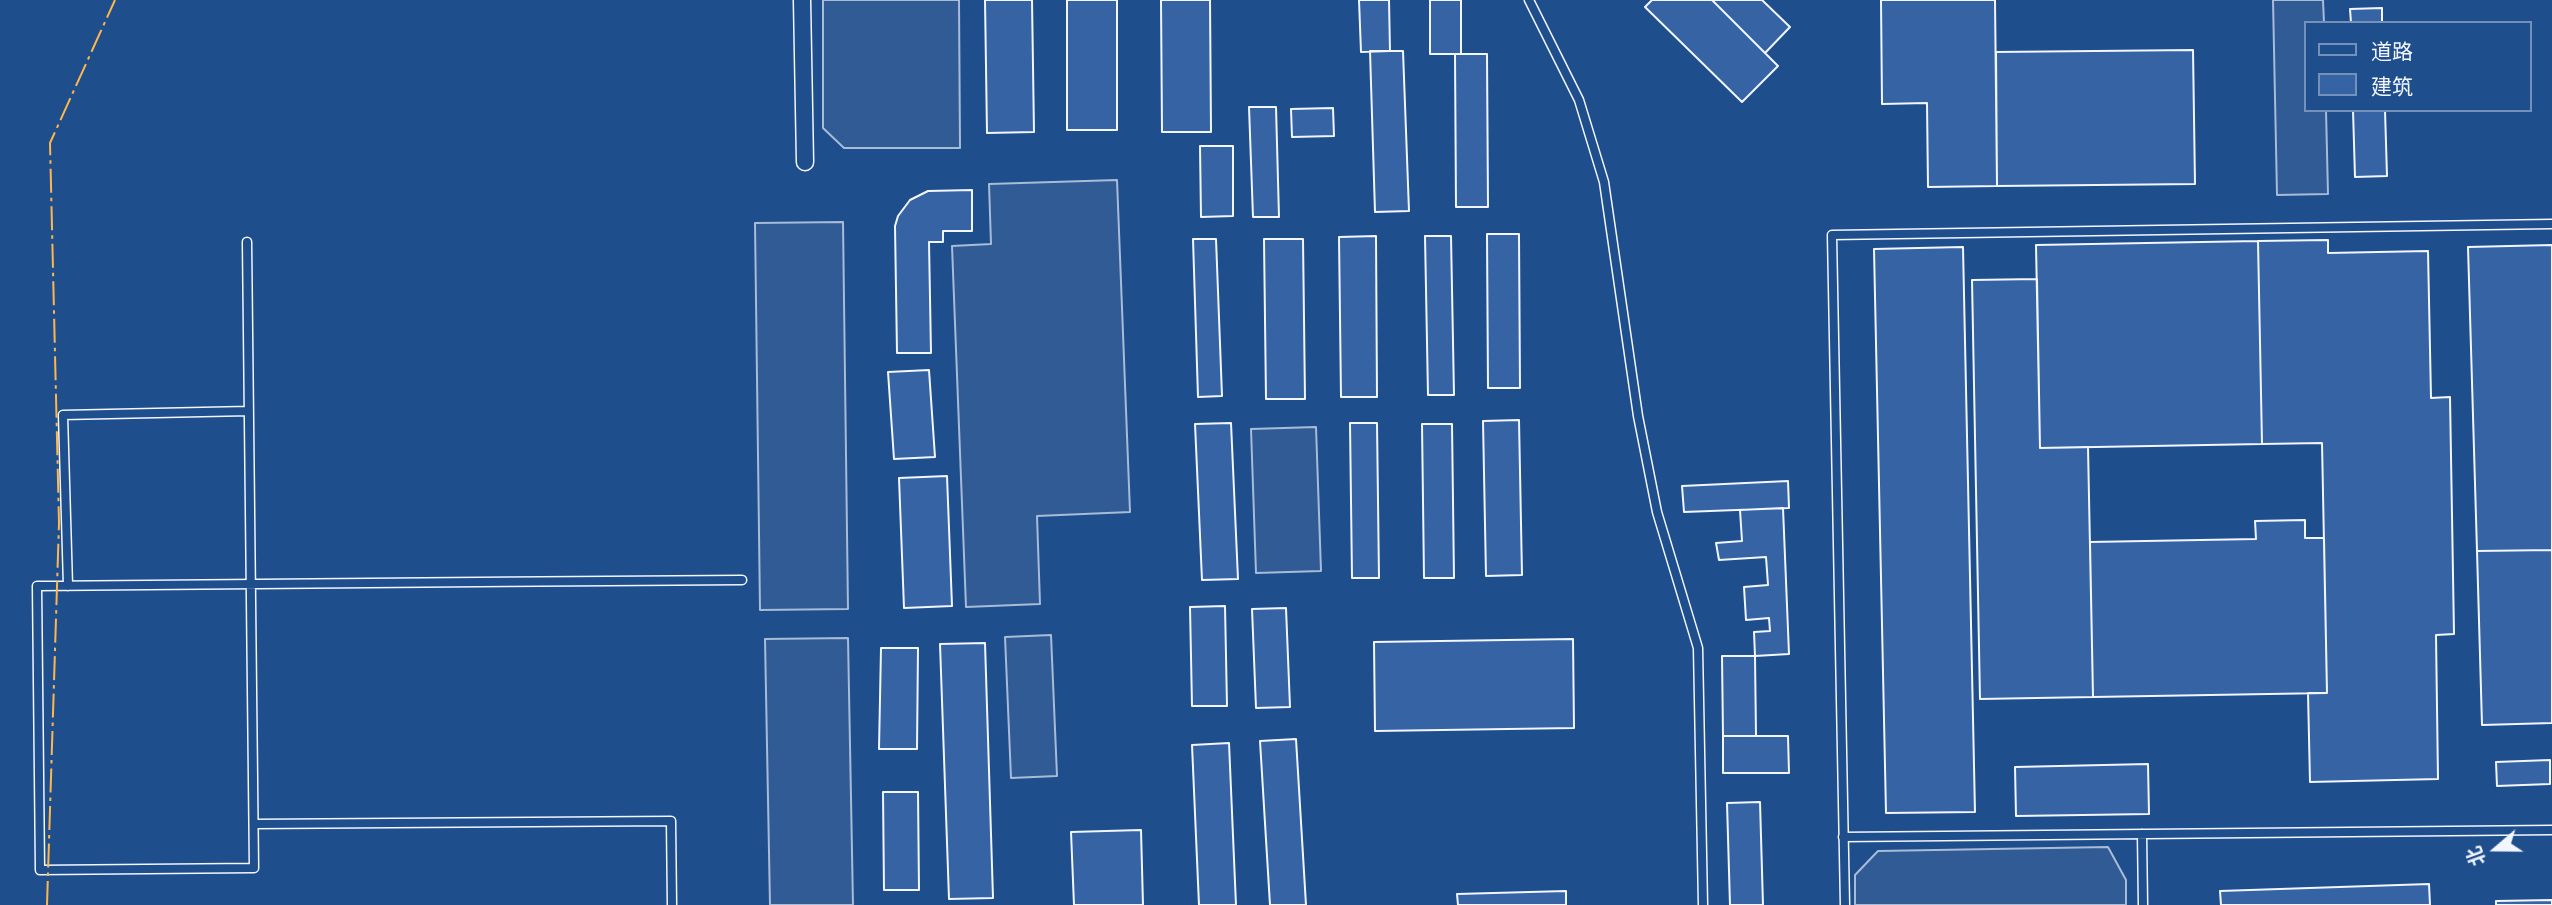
<!DOCTYPE html>
<meta charset="utf-8">
<style>
body{margin:0}
#map{position:relative;width:2552px;height:905px;overflow:hidden;background:#1f4e8c;font-family:Bitter,"Noto Sans SC",serif}
canvas{display:block}
.legend{position:absolute;left:2304px;top:21px;width:228px;height:91px;box-sizing:border-box;background:#1f4e8c;border:2px solid #7391ba;margin:0;padding:9px 12px;list-style:none;font-size:21px;color:#f2f6ff}
.legend li{display:flex;align-items:center;gap:14px;height:35px}
.legend b{width:35px;border:2px solid #7391ba}
.north{position:absolute;left:2461px;top:814px;width:70px;height:70px;-webkit-text-stroke:5px #1f4e8c;paint-order:stroke;rotate:250deg;font-size:19px;font-weight:700;line-height:28px;text-align:center;color:#f2f6ff}
.north::after{content:'';display:block;margin:auto;width:24px;height:32px;background:#f2f6ff;clip-path:polygon(50% 0,100% 100%,50% 72%,0 100%)}
</style>
<div id="map">
<canvas width="2552" height="905"></canvas>
<ul class="legend">
<li><b style="height:9px;background:#1f4e8c"></b>道路</li>
<li><b style="height:19px;background:#3563a3"></b>建筑</li>
</ul>
<div class="north">北</div>
</div>
<script>
const g = document.querySelector('canvas').getContext('2d');
g.lineJoin = 'round';
function fillPath(path, color) { g.fillStyle = color; g.fill(path, 'evenodd'); }
function strokePath(path, color, width, dash) { g.strokeStyle = color; g.lineWidth = width; g.lineCap = dash ? 'butt' : 'round'; g.setLineDash(dash || []); g.stroke(path); }
const built = new Path2D(`
 M823,0H959L960,148H844L823,128Z
 M2273,0H2323L2324,23H2305V110H2326L2328,194L2277,195Z
 M1117,180L1130,512L1037,516L1040,604L966,607L952,246L991,244L989,184Z
 M843,222L848,609L760,610L755,223Z
 M1316,427L1321,571L1256,573L1251,429Z
 M1051,635L1057,776L1011,778L1005,637Z
 M848,638L853,905H770L765,639Z
 M2108,847L2126,880V905H1855V875L1878,851Z`);
fillPath(built, '#305b95');
strokePath(built, '#a8bbd7', 2);
const building = new Path2D(`
 M985,0H1032L1034,132L987,133Z
 M1067,0H1117V130H1067Z
 M1161,0H1210L1211,132H1162Z
 M1359,0H1389L1390,51L1361,52Z
 M1430,0H1461V54H1430Z
 M1652,0H1712L1778,66L1742,102L1645,7Z
 M1712,0H1762L1790,27L1765,53Z
 M1881,0H1995L1997,186L1928,187L1927,103L1882,104Z
 M2382,8V23H2351L2350,9Z
 M2193,50L2195,184L1997,186L1996,52Z
 M1370,51H1403L1409,211L1375,212Z
 M1455,54H1487L1488,207H1456Z
 M1249,107H1276L1279,217H1253Z
 M1333,108L1334,136L1292,137L1291,109Z
 M2353,110H2385L2387,176L2355,177Z
 M1200,146H1233V216L1201,217Z
 M972,190V231H943V242H929L931,353H897L895,226L898,216L910,200L928,191Z
 M1487,234H1519L1520,388H1488Z
 M1376,236L1377,397H1341L1339,237Z
 M1425,236H1451L1454,395H1428Z
 M1193,239H1216L1222,396L1198,397Z
 M1264,239H1303L1305,399H1266Z
 M2328,240V253L2428,251L2431,398L2450,397L2454,634L2436,635L2438,779L2310,782L2308,693H2327L2322,443L2262,444L2258,241Z
 M2258,241L2262,444L2040,448L2036,245Z
 M2552,245V550L2477,551L2468,247Z
 M1963,247L1975,812L1886,813L1874,249Z
 M2037,279L2040,448L2088,447L2093,697L1980,699L1972,280Z
 M929,370L935,457L894,459L888,372Z
 M1519,420L1522,575L1486,576L1483,421Z
 M1231,423L1238,579L1202,580L1195,424Z
 M1350,423H1377L1379,578H1352Z
 M1422,424H1452L1454,578H1424Z
 M947,476L952,606L904,608L899,478Z
 M1788,481L1789,508L1684,512L1682,486Z
 M1783,508L1789,654L1755,656L1754,632L1770,631L1769,618L1746,620L1744,587L1768,585L1766,557L1719,560L1716,543L1742,541L1740,510Z
 M2305,520V538H2324L2327,693L2093,697L2090,542L2256,539L2255,521Z
 M2552,550V723L2482,725L2477,551Z
 M1225,606L1227,706H1192L1190,607Z
 M1286,608L1290,707L1256,708L1252,609Z
 M1573,639L1574,728L1375,731L1374,642Z
 M985,643L993,898L949,899L940,644Z
 M881,648H918L917,749H879Z
 M1722,656H1755L1756,736H1723Z
 M1723,736H1788L1789,773H1723Z
 M1296,739L1306,905H1270L1260,741Z
 M1229,743L1236,905H1199L1192,745Z
 M2550,760V784L2497,786L2496,762Z
 M2148,764L2149,814L2016,816L2015,767Z
 M883,792H918L919,890H884Z
 M1760,802L1763,905H1730L1727,803Z
 M1141,830L1143,905H1074L1071,832Z
 M2429,884L2430,905H2221L2220,891Z
 M1566,891V905H1458L1457,894Z
 M2552,900V905H2496V901Z`);
fillPath(building, '#3563a3');
strokePath(building, '#f2f6ff', 2);
const service = new Path2D(`
 M1529,0L1579,100L1604,182L1638,416L1657,512L1698,648L1703,905
 M247,242C250,451 253,660 254,868L40,870L37,586C272,583 507,582 742,580
 M68,586L63,415L249,411
 M254,824L671,821L672,905
 M2142,834L2143,905
 M1843,837L2552,830
 M1845,905L1832,235L2552,224`);
const minor = new Path2D(`
 M802,0L805,162`);
strokePath(service, '#f2f6ff', 11);
strokePath(minor, '#f2f6ff', 19);
strokePath(service, '#1f4e8c', 8);
strokePath(minor, '#1f4e8c', 16);
strokePath(new Path2D(`
 M47,905L59,523L50,143L115,0`), '#ffb74d', 2, [24, 5, 3.5, 5]);
</script>
